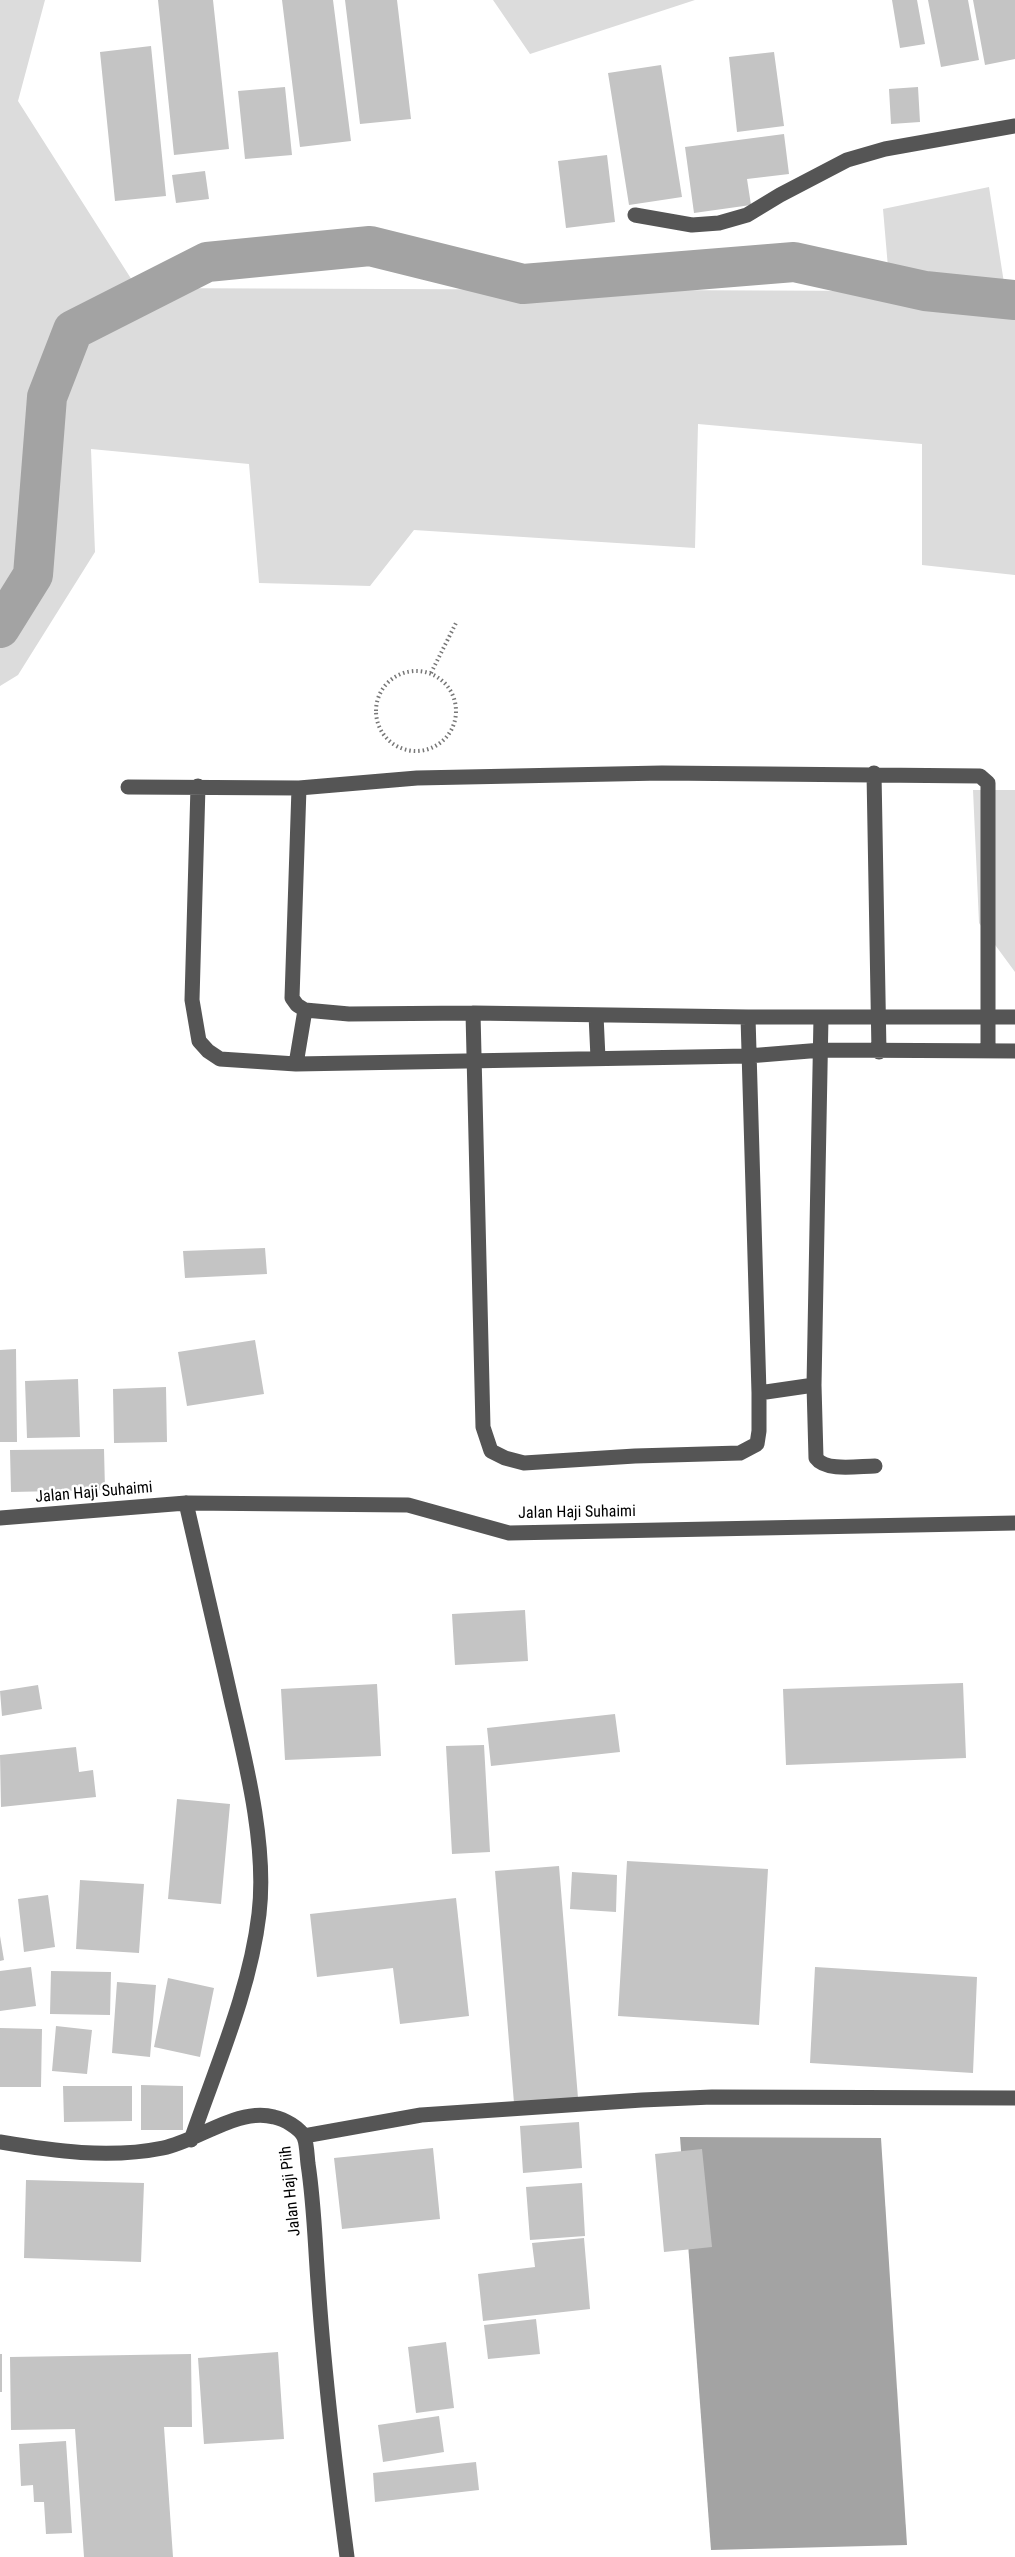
<!DOCTYPE html>
<style>
body{margin:0}
canvas{display:block;background:#fff}
</style>
<canvas width="1015" height="2557"></canvas>
<script>
const g = document.querySelector('canvas').getContext('2d');
g.lineJoin = 'round';
function fillPath(path, color) { g.fillStyle = color; g.fill(path, 'evenodd'); }
function strokePath(path, color, width, dash) { g.strokeStyle = color; g.lineWidth = width; g.lineCap = dash ? 'butt' : 'round'; g.setLineDash(dash || []); g.stroke(path); }
function write(font, color, halo, rows, align = 'center') {
  g.font = font + ' "Roboto Condensed",sans-serif'; g.lineWidth = 5; g.setLineDash([]); g.textBaseline = 'middle'; g.strokeStyle = halo; g.fillStyle = color; for (const [text, x, y, turn = 0] of rows) {
    g.save(); g.translate(x, y); g.rotate((+turn || 0) * Math.PI / 180); g.textAlign = isNaN(turn) ? turn : align; if (halo) g.strokeText(text, 0, 0); g.fillText(text, 0, 0); g.restore();
  }
}
fillPath(new Path2D(`
 M0,0H45L18,101L137,288L890,291L883,209L989,187L1009,315L1015,316V575L922,565V444L698,424L695,548L414,530L370,586L259,583L249,464L91,449L95,552L18,675L0,686Z
 M493,0H695L530,54Z
 M973,790H1015V972L979,923Z`), '#dcdcdc');
fillPath(new Path2D(`
 M680,2137L881,2138L907,2545L711,2550Z`), '#a3a3a3');
strokePath(new Path2D(`
 M0,628L33,575L47,397L73,330L207,262L370,246L523,284L794,262L925,291L1015,300`), '#a3a3a3', 40);
fillPath(new Path2D(`
 M158,0H213L229,149L174,155Z
 M282,0H333L351,141L300,147Z
 M345,0H397L411,119L360,124Z
 M892,0H917L925,44L900,48Z
 M928,0H968L979,60L941,67Z
 M973,0H1015V59L985,65Z
 M151,46L166,196L115,201L100,52Z
 M774,52L784,126L737,132L729,57Z
 M661,65L682,197L629,205L608,73Z
 M285,87L292,155L245,159L238,91Z
 M918,87L920,122L891,124L889,89Z
 M784,134L789,174L747,179L751,205L694,213L685,147Z
 M607,155L615,222L566,228L558,161Z
 M205,171L209,199L176,203L172,175Z
 M265,1248L267,1274L185,1278L183,1251Z
 M255,1340L264,1394L187,1406L178,1352Z
 M16,1349L17,1442H0V1350Z
 M78,1379L80,1437L27,1438L25,1381Z
 M166,1387L167,1442L114,1443L113,1389Z
 M104,1449L105,1490L11,1492L10,1450Z
 M525,1610L528,1661L455,1665L452,1614Z
 M963,1683L966,1758L786,1765L783,1689Z
 M377,1684L381,1756L285,1760L281,1689Z
 M38,1685L42,1709L2,1716L0,1691Z
 M615,1714L620,1752L491,1766L487,1728Z
 M484,1745L490,1852L452,1854L446,1746Z
 M76,1747L79,1772L93,1770L96,1797L1,1807L0,1755Z
 M177,1799L230,1804L221,1904L168,1899Z
 M627,1861L768,1869L759,2025L618,2016Z
 M559,1866L578,2098L514,2103L495,1871Z
 M572,1872L617,1875L616,1912L570,1909Z
 M80,1880L144,1884L139,1953L76,1949Z
 M48,1895L55,1947L24,1952L18,1899Z
 M456,1898L469,2016L400,2024L393,1968L317,1977L310,1914Z
 M0,1936L4,1960L0,1961Z
 M31,1967L36,2006L0,2011V1971Z
 M815,1967L977,1977L973,2073L810,2063Z
 M51,1971L111,1972L110,2015L50,2014Z
 M168,1978L214,1988L200,2057L154,2047Z
 M117,1982L156,1985L150,2057L112,2053Z
 M56,2026L92,2030L87,2074L52,2071Z
 M0,2028L42,2029L41,2087H0Z
 M141,2085L183,2086V2130H141Z
 M63,2086H132V2121L64,2122Z
 M579,2122L582,2168L523,2173L520,2126Z
 M433,2148L440,2219L342,2229L334,2158Z
 M702,2149L712,2247L664,2252L655,2154Z
 M26,2180L144,2183L141,2262L24,2258Z
 M582,2183L585,2236L530,2240L526,2187Z
 M584,2238L590,2309L483,2321L478,2274L535,2267L532,2243Z
 M536,2319L540,2354L488,2359L484,2325Z
 M446,2342L454,2408L416,2413L408,2347Z
 M278,2352L284,2439L204,2444L198,2358Z
 M0,2354H2V2392H0Z
 M191,2354L192,2427H164L173,2557H84L75,2429L11,2430L10,2357Z
 M439,2416L444,2452L383,2462L378,2425Z
 M66,2441L72,2533L46,2534L44,2502H34L33,2485L21,2486L19,2444Z
 M476,2462L479,2490L375,2502L373,2473Z`), '#c4c4c4');
strokePath(new Path2D(`
 M376 711a40 40 0 1 1 80 0a40 40 0 1 1-80 0Z
 M431,673L456,623`), '#777', 4, [1.5, 3]);
strokePath(new Path2D(`
 M635,215L692,225L719,223L747,215L780,195L847,160L885,149L1015,126
 M874,773L879,1052
 M198,786L192,1000L199,1041L208,1051L220,1059L296,1064L748,1056L822,1050L1015,1051
 M128,787L299,788L417,778L662,773L980,776L988,783V1051
 M299,788L292,998L297,1005L305,1010L349,1014L473,1013L748,1017H1015
 M473,1013L483,1427L491,1451L505,1458L524,1463L635,1456L740,1453L757,1444L759,1431V1393L748,1017
 M596,1015L598,1058
 M821,1017L814,1385L816,1458C826,1472 859,1466 875,1466
 M296,1064L305,1010
 M759,1393L814,1385
 M186,1503C201,1569 217,1636 232,1703C247,1767 267,1848 259,1914C250,1991 216,2067 191,2140
 M0,1518L186,1503L408,1505L509,1533L1015,1523
 M304,2136L421,2115L642,2100L712,2097L1015,2098
 M0,2142C53,2151 109,2159 163,2148C198,2141 238,2107 274,2117C284,2119 300,2128 304,2137C307,2144 307,2156 308,2164C314,2203 315,2242 318,2282C324,2374 335,2465 347,2557`), '#555', 15);
write('16px', '#000', '#fff', [
 ["Jalan Haji Suhaimi",94,1493,-5],
 ["Jalan Haji Suhaimi",577,1513,-1],
 ["Jalan Haji Piih",291,2191,-96]
]);
</script>
